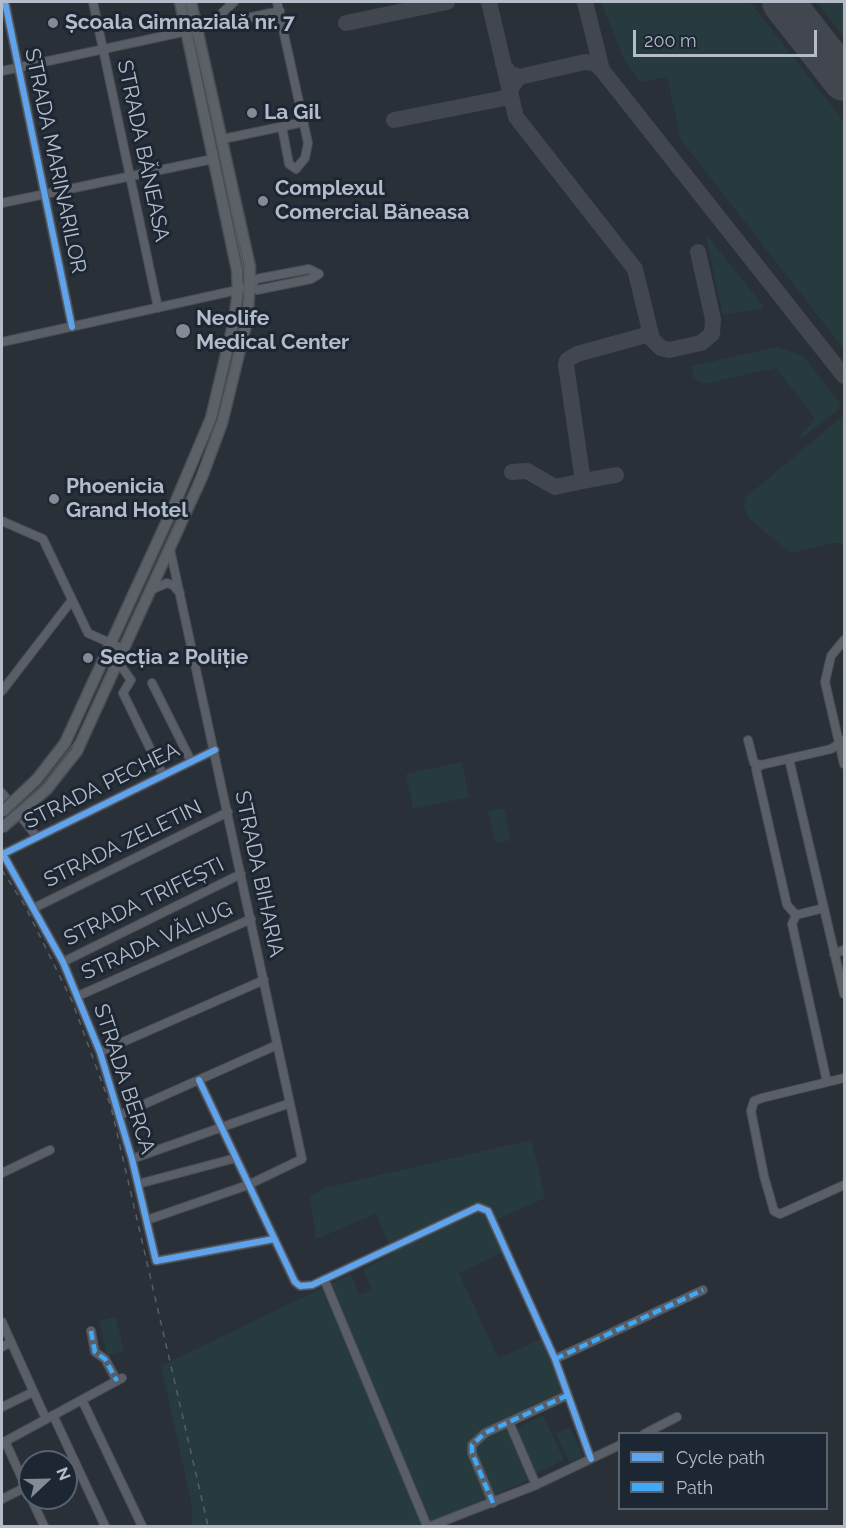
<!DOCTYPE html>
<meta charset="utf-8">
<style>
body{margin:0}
#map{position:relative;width:846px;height:1528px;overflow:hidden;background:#2a3038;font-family:Raleway,sans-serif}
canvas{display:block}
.frame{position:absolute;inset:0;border:3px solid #b4bcc9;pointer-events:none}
.legend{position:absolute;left:618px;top:1432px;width:210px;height:78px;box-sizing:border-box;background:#1d2633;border:2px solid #59626f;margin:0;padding:8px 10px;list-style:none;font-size:18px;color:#b4bcc9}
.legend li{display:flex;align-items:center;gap:12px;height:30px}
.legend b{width:30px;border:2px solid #59626f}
.north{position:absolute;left:18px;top:1450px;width:60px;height:60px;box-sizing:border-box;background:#1d2633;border:2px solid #59626f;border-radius:50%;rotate:68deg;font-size:16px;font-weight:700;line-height:24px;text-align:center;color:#b4bcc9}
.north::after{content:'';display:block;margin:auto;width:21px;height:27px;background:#848b96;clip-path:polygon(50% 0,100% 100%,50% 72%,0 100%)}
.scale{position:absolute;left:633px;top:30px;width:184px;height:27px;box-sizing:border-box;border:3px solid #b4bcc9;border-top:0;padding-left:8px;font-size:18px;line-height:21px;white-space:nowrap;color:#b4bcc9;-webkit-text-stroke:4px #1d2633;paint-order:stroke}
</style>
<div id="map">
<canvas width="846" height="1528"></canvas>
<div class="frame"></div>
<ul class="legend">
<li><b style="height:8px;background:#60a3ed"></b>Cycle path</li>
<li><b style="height:8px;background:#3fa9f5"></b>Path</li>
</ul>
<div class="north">N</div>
<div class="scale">200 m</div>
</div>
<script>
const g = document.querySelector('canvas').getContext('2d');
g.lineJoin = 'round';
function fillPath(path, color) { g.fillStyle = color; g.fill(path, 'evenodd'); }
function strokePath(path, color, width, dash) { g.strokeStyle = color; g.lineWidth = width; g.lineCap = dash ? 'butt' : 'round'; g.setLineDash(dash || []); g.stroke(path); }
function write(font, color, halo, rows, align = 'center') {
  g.font = font + ' Raleway,sans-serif'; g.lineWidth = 6; g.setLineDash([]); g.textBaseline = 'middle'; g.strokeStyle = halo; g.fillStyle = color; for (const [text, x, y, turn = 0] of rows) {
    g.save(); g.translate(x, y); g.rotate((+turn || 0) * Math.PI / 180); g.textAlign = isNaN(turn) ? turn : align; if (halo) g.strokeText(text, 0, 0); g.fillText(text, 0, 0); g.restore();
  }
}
fillPath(new Path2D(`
 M601,2H750L844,122V349L681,140L667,77L640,82L624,59Z
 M817,2H844V37Z
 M705,233L764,307L762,309L723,315Z
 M777,347L803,356L840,403L839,409L802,438L801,434L815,419L776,368L703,384L694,378L691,366Z
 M844,415V543H833L791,553L748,518L744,506L746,497Z
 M462,762L469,797L413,809L406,774Z
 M504,808L511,840L496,843L488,811Z
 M531,1140L545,1198L489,1223L503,1252L459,1273L498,1358L542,1339L564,1395L505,1421L531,1479L422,1526H192V1506L161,1366L351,1274L359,1295L372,1290L363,1269L393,1254L376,1214L316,1239L310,1196L324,1188Z
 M116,1317L124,1351L107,1355L99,1321Z
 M543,1415L564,1460L535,1474L514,1429Z
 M570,1427L583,1456L570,1463L556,1434Z`), '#273a3e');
strokePath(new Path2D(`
 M489,2L516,117L635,269L652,339L661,348L669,350L701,343L712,334L713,319L698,252
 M585,2L602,70L844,376
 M346,23L447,2
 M519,77L585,62L594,63L602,70
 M394,120L510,97L511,88L519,77L509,73L503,64
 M512,472L527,471L555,487L583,481
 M616,475L583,481L566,365L567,360L577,354L650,334`), '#42464e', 16);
strokePath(new Path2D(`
 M783,2L844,80`), '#42464e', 42);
const minor = new Path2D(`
 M5,2L72,327
 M93,2L158,308
 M277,2L308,143L305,158L296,169L289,164L282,127
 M210,25L234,2
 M2,71L280,11
 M223,139L304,122
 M2,203L213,159
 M251,287L256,279L309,269L319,274
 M2,342L251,287L257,290L311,279L319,274
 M2,521L43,539L88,633L123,649
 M151,590L167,583L173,585L180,593
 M844,640L831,656L825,682L844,764
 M118,662L131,680L123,693L163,775
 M152,683L191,761
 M2,691L72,600
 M748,740L754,763L761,765L831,749L844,740
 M215,750L3,854L63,962L100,1052L132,1159L156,1261L274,1239
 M789,759L844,994
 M761,765L756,769L787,905L796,915L824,908
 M2,793L37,837
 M34,908L228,812
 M796,915L792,924L827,1082
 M834,954L844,950
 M63,962L241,874
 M78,996L251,919
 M100,1052L264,980
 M844,1078L762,1098L754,1101L751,1111L764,1176L774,1211L780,1214L844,1185
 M199,1080L295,1282L300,1286L312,1285L478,1207L488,1211L555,1359L591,1459
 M120,1115L277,1045
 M132,1159L290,1103
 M2,1173L50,1150
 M138,1184L236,1158
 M147,1220L248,1185L302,1159L170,549
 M324,1279L427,1526
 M2,1322L46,1419
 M91,1331L95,1352L105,1359L117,1381
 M2,1347L11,1342
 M555,1359L703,1290
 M82,1400L142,1526
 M2,1407L33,1392
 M53,1415L105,1526
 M509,1422L536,1485
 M644,1434L677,1417
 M5,1441L30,1496
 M2,1443L122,1378
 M31,1498L44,1526
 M2,1499L26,1487
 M493,1503L472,1453V1445L485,1433L568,1395
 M431,1526L536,1485L620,1445`);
const major = new Path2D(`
 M65,743L173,508L211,418L234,321L238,290L237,270L180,2
 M77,751L202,477L222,423L248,317L250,267L191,2`);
strokePath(minor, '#484c53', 10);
strokePath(major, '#484c55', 13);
strokePath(minor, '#5a5e66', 8);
strokePath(major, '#5c6168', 10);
strokePath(new Path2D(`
 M185,2L194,46
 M2,821L43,784L77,740L192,489L218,420L235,357L245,298V275L197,43L201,28L228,2`), '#595d64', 1.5);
strokePath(new Path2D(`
 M2,870L25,906L72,1001L111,1107L208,1526`), '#595d64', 1.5, [6, 6]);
const majorBridge = new Path2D(`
 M2,812L37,779L65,743
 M2,828L47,789L77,751`);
strokePath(majorBridge, '#484c55', 13, []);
strokePath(majorBridge, '#5c6168', 10);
strokePath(new Path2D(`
 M91,1331L95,1352L105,1359L117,1381
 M555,1359L703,1290
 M493,1503L472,1453V1445L485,1433L568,1395`), '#3fa9f5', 4.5, [9, 4.5]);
strokePath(new Path2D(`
 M5,2L72,327
 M215,750L3,854L63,962L100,1052L132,1159L156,1261L274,1239
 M199,1080L295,1282L300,1286L312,1285L478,1207L488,1211L555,1359L591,1459`), '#60a3ed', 6);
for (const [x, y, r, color] of [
 [53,23,6,"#848b96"],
 [252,113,6,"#848b96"],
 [263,201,6,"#848b96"],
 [183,331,8,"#848b96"],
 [54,499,6,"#848b96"],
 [88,658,6,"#848b96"]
]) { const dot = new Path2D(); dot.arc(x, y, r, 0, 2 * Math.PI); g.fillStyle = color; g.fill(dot); strokePath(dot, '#1d2633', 2); }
write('bold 21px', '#b4bcc9', '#1d2633', [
 ["Școala Gimnazială nr. 7",65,23],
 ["La Gil",264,113],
 ["Complexul",275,189],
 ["Comercial Băneasa",275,213],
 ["Neolife",196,319],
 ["Medical Center",196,343],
 ["Phoenicia",66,487],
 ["Grand Hotel",66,511],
 ["Secția 2 Poliție",100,658]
], 'left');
write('21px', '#b4bcc9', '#1d2633', [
 ["STRADA BĂNEASA",143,151,78],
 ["STRADA MARINARILOR",55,161,78],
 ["STRADA PECHEA",102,786,-26],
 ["STRADA ZELETIN",123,844,-26],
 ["STRADA BIHARIA",259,874,78],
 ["STRADA TRIFEȘTI",144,902,-26],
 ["STRADA VĂLIUG",157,941,-24],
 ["STRADA BERCA",124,1079,72]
]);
</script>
